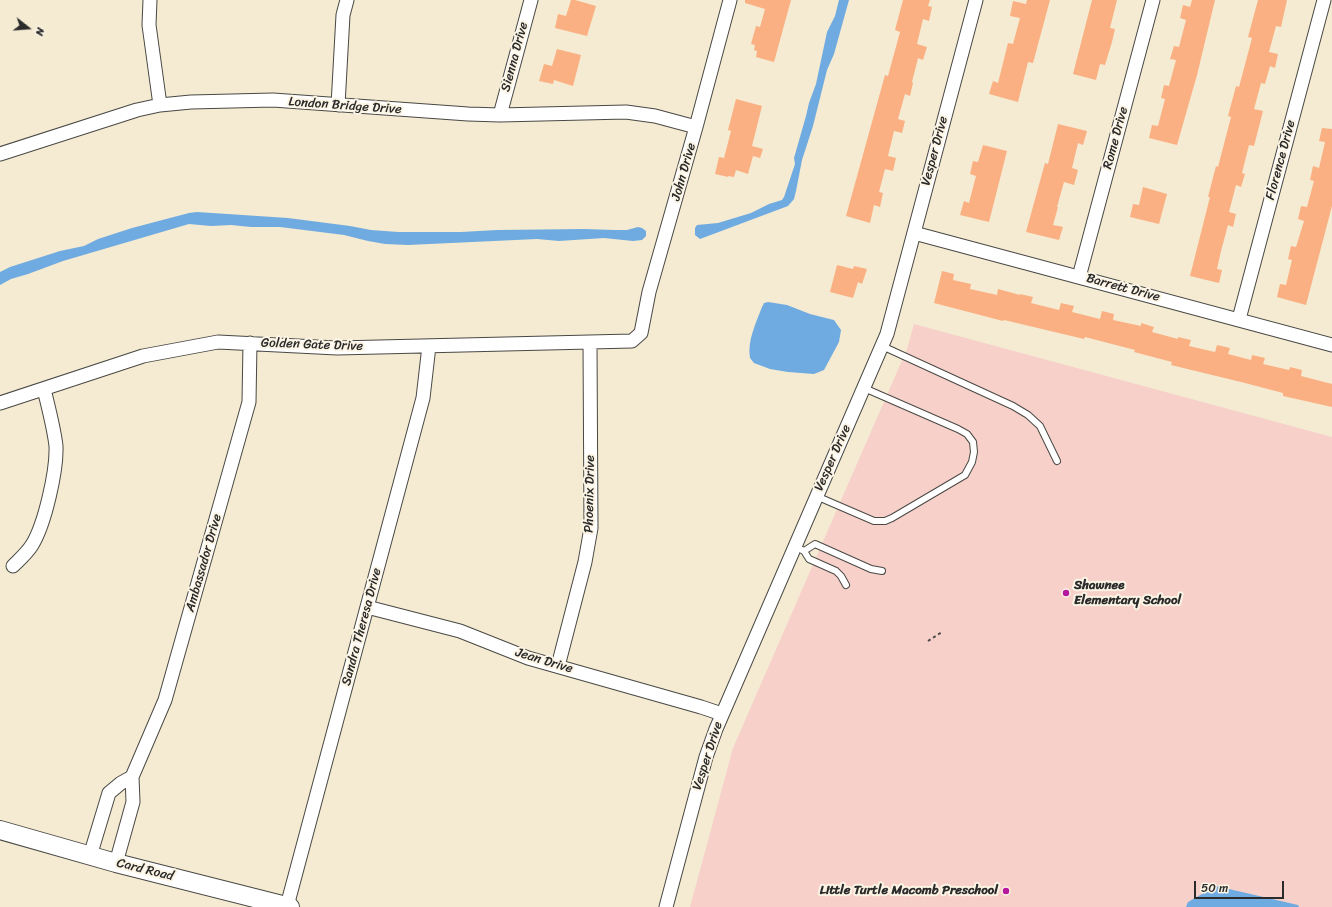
<!DOCTYPE html>
<style>
body{margin:0}
#map{position:relative;width:1332px;height:907px;overflow:hidden;background:#f4ebd2;font-family:Sriracha,sans-serif}
canvas{display:block}
.north{position:absolute;left:8px;top:8px;width:40px;height:40px;-webkit-text-stroke:3px #fcf5e5;paint-order:stroke;rotate:107deg;font-size:11px;font-weight:700;line-height:16px;text-align:center;color:#2b2b2b}
.north::after{content:'';display:block;margin:auto;width:14px;height:18px;background:#2b2b2b;clip-path:polygon(50% 0,100% 100%,50% 72%,0 100%)}
.scale{position:absolute;left:1194px;top:881px;width:90px;height:18px;box-sizing:border-box;border:2px solid #2b2b2b;border-top:0;padding-left:5px;font-size:12px;line-height:14px;white-space:nowrap;color:#2b2b2b;-webkit-text-stroke:3px #fcf5e5;paint-order:stroke}
</style>
<div id="map">
<canvas width="1332" height="907"></canvas>
<div class="north">N</div>
<div class="scale">50 m</div>
</div>
<script>
const g = document.querySelector('canvas').getContext('2d');
g.lineJoin = 'round';
function fillPath(path, color) { g.fillStyle = color; g.fill(path, 'evenodd'); }
function strokePath(path, color, width, dash) { g.strokeStyle = color; g.lineWidth = width; g.lineCap = dash ? 'butt' : 'round'; g.setLineDash(dash || []); g.stroke(path); }
function write(font, color, halo, rows, align = 'center') {
  g.font = font + ' Sriracha,sans-serif'; g.lineWidth = 4; g.setLineDash([]); g.textBaseline = 'middle'; g.strokeStyle = halo; g.fillStyle = color; for (const [text, x, y, turn = 0] of rows) {
    g.save(); g.translate(x, y); g.rotate((+turn || 0) * Math.PI / 180); g.textAlign = isNaN(turn) ? turn : align; if (halo) g.strokeText(text, 0, 0); g.fillText(text, 0, 0); g.restore();
  }
}
fillPath(new Path2D(`
 M914,324L1332,437V907H690L733,748L907,349Z`), '#f7d0ca');
fillPath(new Path2D(`
 M839,0H849L834,54L827,70L813,126L802,160L796,191L794,199L788,206L700,239L695,235V228L697,225L718,223L751,213L769,204L782,200L784,197L795,164L794,158L806,116L809,103L816,84L827,32L835,16Z
 M197,212L288,218L350,226L371,230L398,232H461L497,230L584,229L615,230H627L638,227L642,228L646,231V236L642,240L633,241L604,238L559,241L537,239L408,245L385,244L368,241L344,235L280,227H251L231,225L211,226L189,224L63,261L28,274L11,279L0,285V272L10,267L60,251L84,246L98,239L132,228L189,213Z
 M768,302L787,305L810,314L834,320L841,330L839,342L824,370L814,374L788,372L770,369L754,363L750,358C747,341 756,323 762,307L764,303Z
 M1216,886L1298,905L1299,907H1186L1188,902Z`), '#6fabe0');
fillPath(new Path2D(`
 M571,0H575L596,6L587,36L555,28L558,14L566,16Z
 M745,0H791L774,62L756,57L757,51L754,50L755,45L751,44L756,26L760,27L765,9L745,3Z
 M903,0H930L928,6L932,7L929,21L923,19L917,44L927,47L923,60L918,58L912,82L913,83L910,96L905,94L898,119L905,121L902,133L894,131L888,156L896,158L893,171L885,169L879,192L883,193L880,207L874,205L870,223L846,216L885,75L888,76L900,32L895,30Z
 M1027,0H1050L1033,63L1028,62L1018,102L989,94L993,81L998,83L1008,43L1013,44L1020,18L1010,16L1013,1L1026,4Z
 M1092,0H1117L1110,28L1115,29L1112,42L1105,65L1100,64L1096,80L1073,74Z
 M1192,0H1215L1197,75L1177,145L1149,138L1152,125L1158,126L1165,99L1161,98L1164,85L1169,86L1176,60L1170,59L1174,46L1179,47L1186,20L1180,18L1183,5L1190,7Z
 M1258,0H1287L1281,27L1276,26L1269,52L1278,54L1275,68L1270,66L1265,84L1261,83L1254,109L1263,111L1254,146L1249,145L1242,173L1245,174L1241,187L1236,185L1229,212L1236,214L1233,227L1228,225L1221,251L1217,269L1222,270L1219,283L1190,276L1210,197H1208L1216,166L1218,167L1231,117L1228,116L1236,86L1239,87L1252,38L1248,37Z
 M557,49L581,55L573,86L554,80L553,84L539,81L544,64L552,66Z
 M736,99L762,106L752,146L763,149L760,158L753,156L748,174L736,170L734,177L728,176V177L715,174L719,157L724,158L731,131L728,130Z
 M1058,124L1087,131L1083,145L1078,143L1072,168L1078,170L1074,185L1064,182L1057,207H1058L1053,225L1063,227L1059,240L1026,232L1045,163L1048,164Z
 M1322,128L1332,129V206L1306,305L1277,297L1280,284L1286,285L1292,260L1288,259L1291,246L1296,247L1304,221L1298,219L1301,206L1307,207L1314,181L1310,180L1313,166L1319,168L1325,142L1319,141Z
 M983,145L1007,151L989,222L960,215L964,201L969,203L976,176L970,174L973,161L978,162Z
 M1143,187L1167,194L1159,224L1130,217L1133,204L1139,205Z
 M837,265L853,269L854,266L867,269L862,284L858,282L853,298L830,292Z
 M942,271L954,274L953,280L971,284L970,289L997,295L998,289L1020,295V294L1033,297L1031,303L1059,310L1061,303L1074,306L1072,312L1100,319L1102,311L1114,314L1113,320L1141,326V323L1154,327L1152,332L1178,339V337L1191,340L1189,346L1215,352L1217,345L1230,348L1228,354L1251,360L1252,355L1265,358L1263,364L1289,370L1290,367L1302,370L1301,376L1332,384V407L1283,396V393L1245,383L1171,365L1172,362L1134,352L1135,350L1085,337L1084,339L1004,320L1003,321L934,303Z`), '#fab082');
const lane = new Path2D(`
 M882,346L1013,406L1028,415L1040,426L1057,461
 M816,496L874,521H885L892,518L965,475L972,462L974,452L973,442L967,434L958,429L864,388
 M802,550L804,551L809,559L836,571L841,576L846,585
 M804,551L815,544L871,569L882,571`);
const street = new Path2D(`
 M150,0L149,25L160,105
 M338,105L343,15L347,0
 M500,115L531,0
 M0,154L137,110L160,105L191,102L273,100L468,114L500,115L626,112L655,116L696,127
 M914,233L1332,345
 M1079,277L1153,0
 M1239,319L1324,0
 M0,403L143,356L218,342L337,348L632,341L641,333L649,292L696,127L730,0
 M13,566C20,559 27,553 32,545C45,524 57,470 56,446C54,428 48,406 44,389
 M367,607L460,631L528,658L701,707L722,714
 M558,666L585,562L591,528L590,342
 M90,856L109,793L121,783L132,777
 M116,863L133,802L132,777L165,700L249,402L250,343
 M287,906L423,398L429,346
 M666,907L706,757L716,729L887,334L976,0`);
const secondary = new Path2D(`
 M0,830L116,863L290,907`);
strokePath(lane, '#494844', 8);
strokePath(street, '#494844', 15);
strokePath(secondary, '#494844', 20);
strokePath(new Path2D(`
 M928,641L942,632`), '#494844', 2, [3, 3]);
strokePath(lane, '#fff', 6);
strokePath(street, '#fff', 13);
strokePath(secondary, '#fff', 18);
for (const [x, y, r, color] of [
 [1066,593,4,"#b5179e"],
 [1006,891,4,"#b5179e"]
]) { const dot = new Path2D(); dot.arc(x, y, r, 0, 2 * Math.PI); g.fillStyle = color; g.fill(dot); strokePath(dot, '#fcf5e5', 1.5); }
write('13px', '#2b2b2b', '#fcf5e5', [
 ["Sienna Drive",515,57,-75],
 ["London Bridge Drive",345,106,4],
 ["Rome Drive",1116,138,-75],
 ["Vesper Drive",935,151,-75],
 ["Florence Drive",1281,160,-75],
 ["John Drive",684,172,-74],
 ["Barrett Drive",1123,288,15],
 ["Golden Gate Drive",312,345,2],
 ["Vesper Drive",833,458,-66],
 ["Phoenix Drive",590,494,-89],
 ["Ambassador Drive",204,563,-74],
 ["Sandra Theresa Drive",362,627,-75],
 ["Jean Drive",544,661,17],
 ["Vesper Drive",708,756,-72],
 ["Card Road",145,870,14]
]);
write('bold 13px', '#2b2b2b', '#fcf5e5', [
 ["Shawnee",1074,586],
 ["Elementary School",1074,601],
 ["Little Turtle Macomb Preschool",998,891,"right"]
], 'left');
</script>
